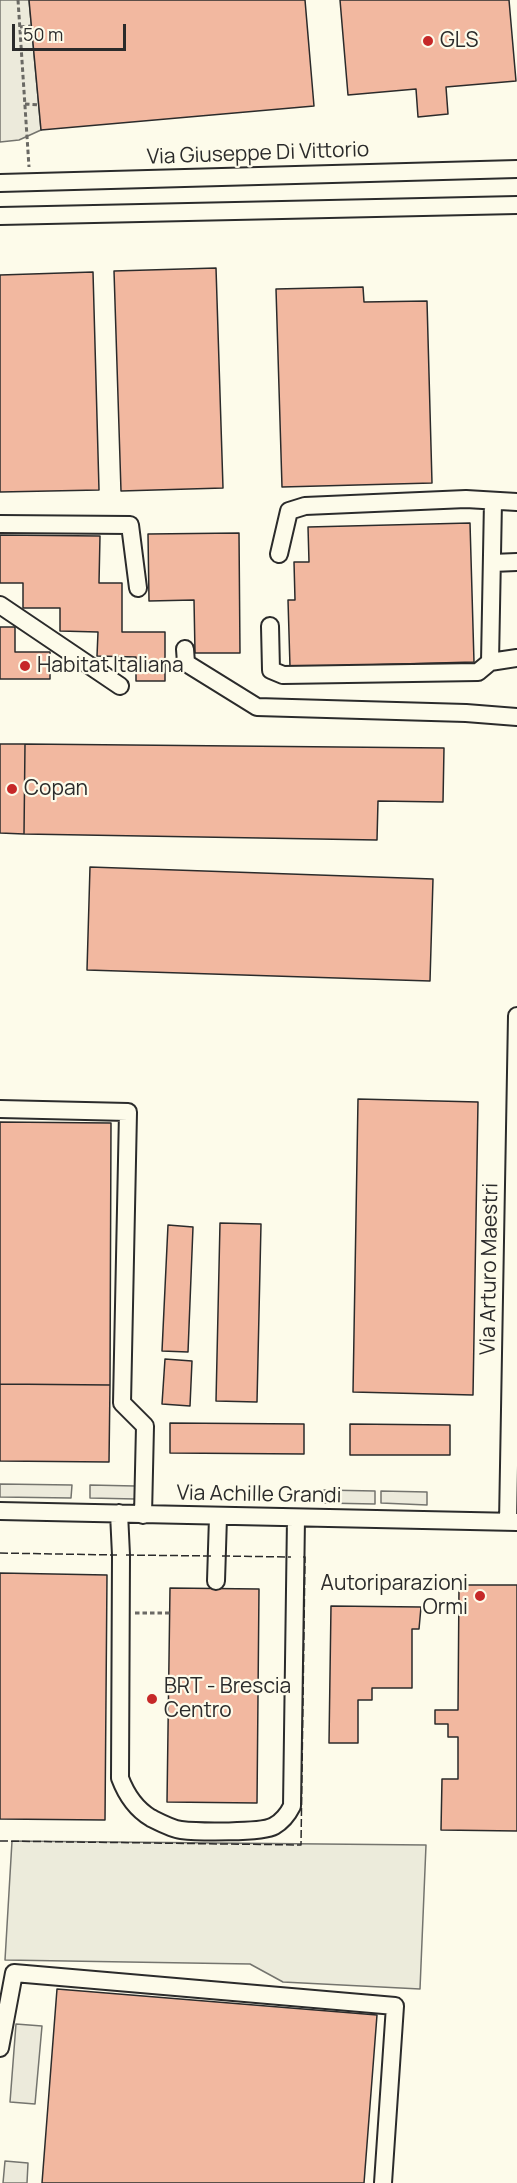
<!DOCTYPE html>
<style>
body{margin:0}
#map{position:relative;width:517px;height:2183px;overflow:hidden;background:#fdfbea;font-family:Manrope,sans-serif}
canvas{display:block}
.scale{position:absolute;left:12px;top:24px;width:114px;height:27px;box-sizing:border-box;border:3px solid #2b2b2b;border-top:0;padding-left:8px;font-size:18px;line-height:21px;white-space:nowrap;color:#2b2b2b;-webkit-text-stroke:4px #fdfbea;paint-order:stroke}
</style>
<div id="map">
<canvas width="517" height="2183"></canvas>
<div class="scale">50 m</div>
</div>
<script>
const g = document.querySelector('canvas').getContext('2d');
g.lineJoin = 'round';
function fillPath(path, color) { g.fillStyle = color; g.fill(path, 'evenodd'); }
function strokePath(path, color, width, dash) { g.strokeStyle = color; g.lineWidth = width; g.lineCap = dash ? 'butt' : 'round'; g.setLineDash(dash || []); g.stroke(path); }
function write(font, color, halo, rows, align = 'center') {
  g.font = font + ' Manrope,sans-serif'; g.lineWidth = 4.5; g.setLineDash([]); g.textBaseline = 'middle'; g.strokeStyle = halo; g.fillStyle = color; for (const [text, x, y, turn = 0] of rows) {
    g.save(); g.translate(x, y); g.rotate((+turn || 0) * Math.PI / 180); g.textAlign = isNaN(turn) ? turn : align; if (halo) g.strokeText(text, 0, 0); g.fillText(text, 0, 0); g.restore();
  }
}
const green = new Path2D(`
 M12,1841L426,1845L420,1989L283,1982L250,1964L5,1960Z`);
fillPath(green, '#ecebdb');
strokePath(green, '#74746e', 1.5);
const parking = new Path2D(`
 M0,0H29L41,130L19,140L0,142Z
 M0,1484L72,1485L71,1498L0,1497Z
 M90,1485L135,1486V1499L90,1498Z
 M324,1490L375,1491V1504L324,1503Z
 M381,1491L427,1492V1505L381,1503Z
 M16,2024L42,2026L35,2104L10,2102Z
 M5,2161L28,2163L27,2183H3Z`);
fillPath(parking, '#eceadb');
strokePath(parking, '#74746e', 1.5);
const building = new Path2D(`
 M29,0H305L314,106L41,130Z
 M340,0H509L516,81L446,87L448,114L418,117L416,89L348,95Z
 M216,268L223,488L121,491L114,271Z
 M93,272L99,490L0,492V275Z
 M363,287L364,302L427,301L432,483L282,487L276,289Z
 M470,523L474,662L290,667L288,600H295L294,562H309L308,527Z
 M239,533L240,653H195L194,600L149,601L148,534Z
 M0,535L100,536L99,583H122V632H165V681H136V657L97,656L98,632L60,631V608H23V583H0Z
 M0,627H15V652H50V679H0Z
 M0,744H25L24,834L0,833Z
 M25,744L444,748L443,802L378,801L377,840L24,834Z
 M90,867L433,879L430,981L87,970Z
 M358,1099L478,1102L473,1395L353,1392Z
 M0,1122L111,1123L110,1385L0,1384Z
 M220,1223L261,1224L257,1402L216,1401Z
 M168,1225L193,1227L188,1352L162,1351Z
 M165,1359L192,1361L190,1406L162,1404Z
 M0,1384L110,1385L109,1462L0,1461Z
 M170,1423L304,1424V1454L170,1453Z
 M350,1424L450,1425V1455H350Z
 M0,1573L107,1575L105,1820L0,1819Z
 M459,1585H517V1831L441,1830L442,1779H458V1737H448V1724H435V1710H458Z
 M170,1588L259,1589L257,1803L167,1802Z
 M331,1606L421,1607L419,1629H412V1688H372V1700H358V1743H329Z
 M57,1989L377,2015L364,2183H42Z`);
fillPath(building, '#f2b8a0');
strokePath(building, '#2b2b2b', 1.5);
const minor = new Path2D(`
 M0,183L517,169
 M0,216L517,205
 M0,524L130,525L138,588
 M279,554L289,511L305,506L466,499L517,502
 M492,563L517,562
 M0,605L120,686
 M270,626L271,670L283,675L478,672L490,662L517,658
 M185,649L186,663L257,707L466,713L517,717
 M490,662L493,501
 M0,1109L128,1112L122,1403L145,1426L143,1515
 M0,1511L517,1522
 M119,1513L121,1555L120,1778C126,1794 136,1809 151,1818C159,1822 172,1829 181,1830C197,1832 262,1833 274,1826C283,1821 288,1814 292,1806L296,1518
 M508,1522L517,1016
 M216,1581L218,1517
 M0,2048L14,1973L395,2006L383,2183`);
strokePath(minor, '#2b2b2b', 20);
strokePath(new Path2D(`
 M18,0L29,167
 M20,27L31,26
 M25,104L39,105
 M135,1613H170`), '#6a6964', 3, [4.5, 3]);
strokePath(minor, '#fdfbea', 16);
strokePath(new Path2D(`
 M0,1553L117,1555
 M126,1555L213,1556
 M222,1556L291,1557
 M0,1841L301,1845L305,1557H300`), '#2b2b2b', 1.5, [8, 3]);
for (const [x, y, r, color] of [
 [428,41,6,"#c62828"],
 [25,666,6,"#c62828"],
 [12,789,6,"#c62828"],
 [480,1596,6,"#c62828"],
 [152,1699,6,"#c62828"]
]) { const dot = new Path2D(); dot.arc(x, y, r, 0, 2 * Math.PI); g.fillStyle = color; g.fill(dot); strokePath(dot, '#fdfbea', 2); }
write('21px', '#2b2b2b', '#fdfbea', [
 ["GLS",440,41],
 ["Habitat Italiana",37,666],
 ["Copan",24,789],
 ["Autoriparazioni",468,1584,"right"],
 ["Ormi",468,1608,"right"],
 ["BRT - Brescia",164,1687],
 ["Centro",164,1711]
], 'left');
write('21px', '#2b2b2b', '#fdfbea', [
 ["Via Giuseppe Di Vittorio",258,154,-2],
 ["Via Arturo Maestri",490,1269,-89],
 ["Via Achille Grandi",259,1495,1]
]);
</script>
